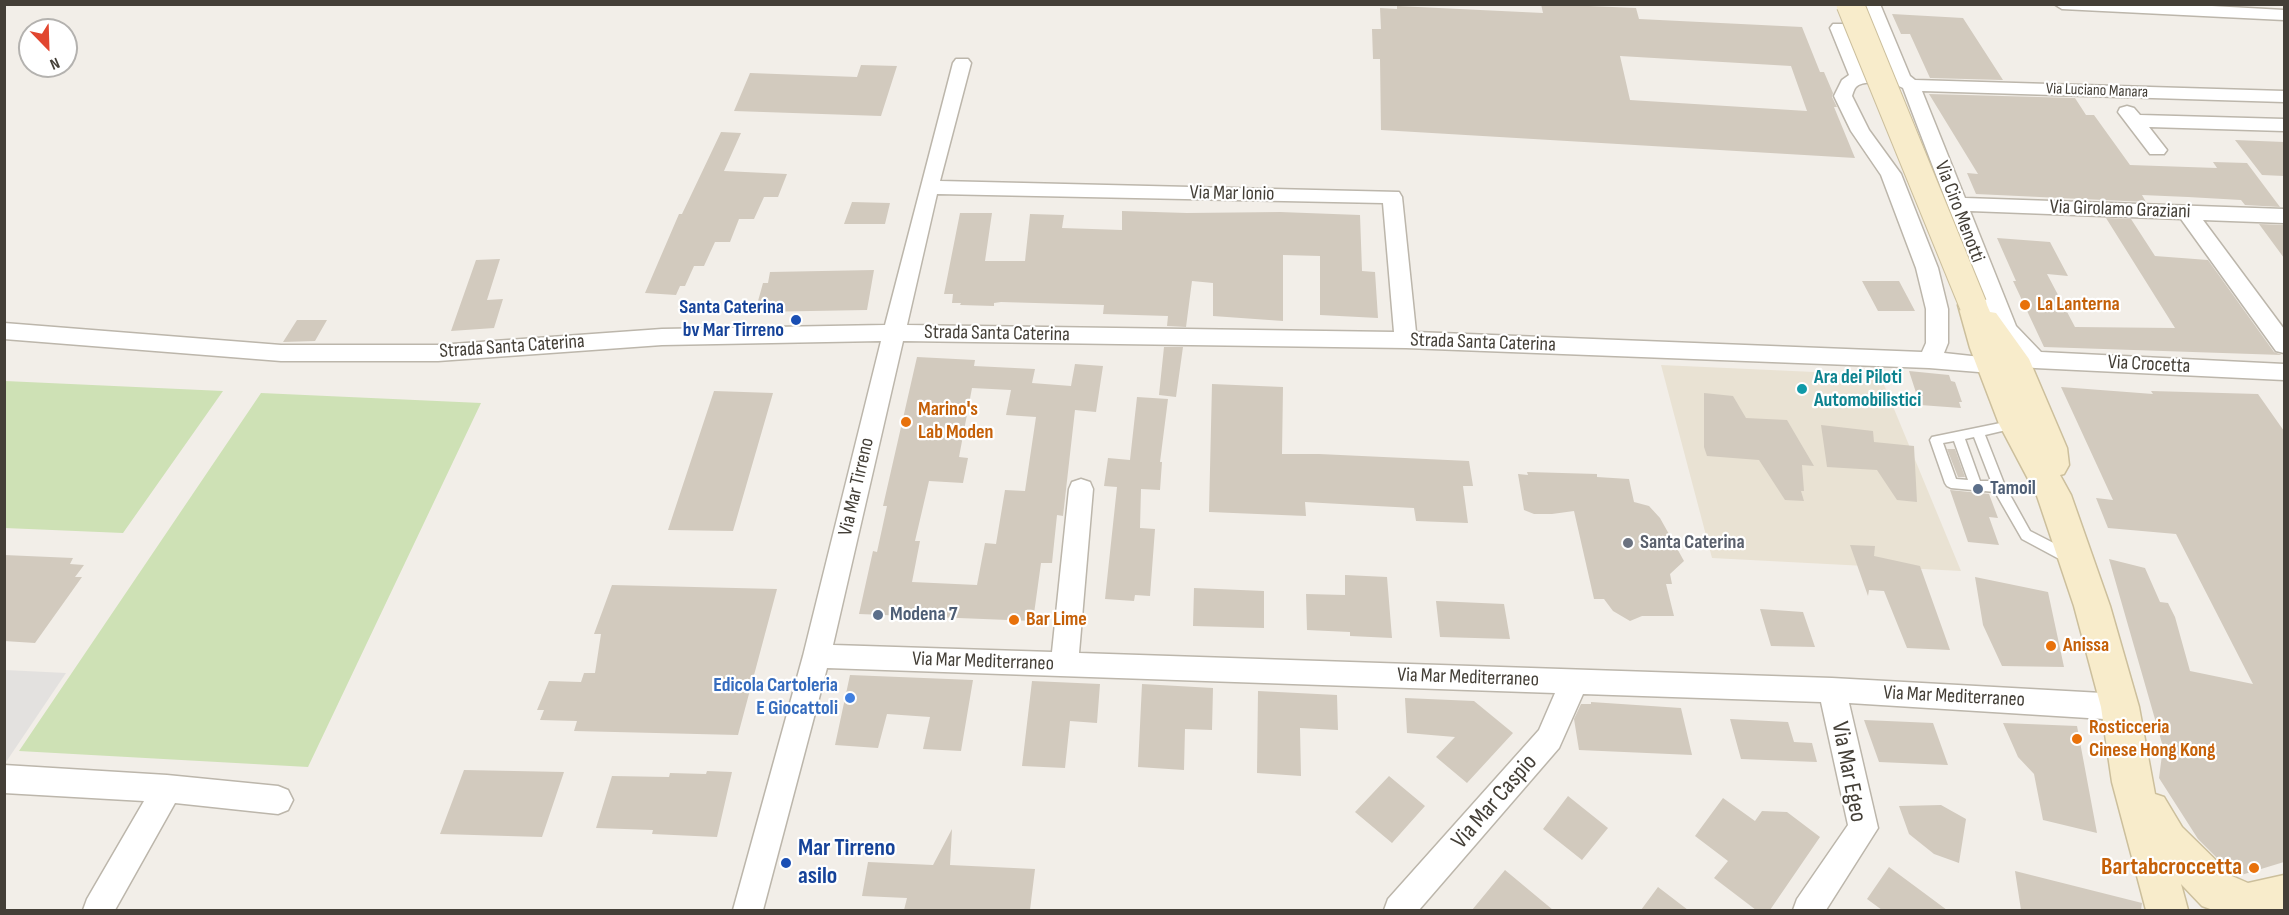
<!DOCTYPE html>
<style>
body{margin:0}
#map{position:relative;width:2289px;height:915px;overflow:hidden;background:#f2eee8;font-family:"Sofia Sans Condensed",sans-serif}
canvas{display:block}
.frame{position:absolute;inset:0;border:6px solid #443f37;pointer-events:none}
.north{position:absolute;left:18px;top:18px;width:60px;height:60px;box-sizing:border-box;background:#fff;border:2px solid #b4b2af;border-radius:50%;rotate:157deg;font-size:16px;font-weight:700;line-height:24px;text-align:center;color:#443f37}
.north::after{content:'';display:block;margin:auto;width:21px;height:27px;background:#e1462f;clip-path:polygon(50% 0,100% 100%,50% 72%,0 100%)}
</style>
<div id="map">
<canvas width="2289" height="915"></canvas>
<div class="frame"></div>
<div class="north">N</div>
</div>
<script>
const g = document.querySelector('canvas').getContext('2d');
g.lineJoin = 'round';
function fillPath(path, color) { g.fillStyle = color; g.fill(path, 'evenodd'); }
function strokePath(path, color, width, dash) { g.strokeStyle = color; g.lineWidth = width; g.lineCap = dash ? 'butt' : 'round'; g.setLineDash(dash || []); g.stroke(path); }
function write(font, color, halo, rows, align = 'center') {
  g.font = font + ' "Sofia Sans Condensed",sans-serif'; g.lineWidth = 4.5; g.setLineDash([]); g.textBaseline = 'middle'; g.strokeStyle = halo; g.fillStyle = color; for (const [text, x, y, turn = 0] of rows) {
    g.save(); g.translate(x, y); g.rotate((+turn || 0) * Math.PI / 180); g.textAlign = isNaN(turn) ? turn : align; if (halo) g.strokeText(text, 0, 0); g.fillText(text, 0, 0); g.restore();
  }
}
fillPath(new Path2D(`
 M1661,365L1880,375L1961,571L1712,558Z`), '#e9e2d3');
fillPath(new Path2D(`
 M5,381L223,391L123,533L5,528Z
 M261,393L481,403L308,767L19,751Z`), '#cee1b5');
fillPath(new Path2D(`
 M5,670L66,673L6,762H4Z`), '#e3e1df');
fillPath(new Path2D(`
 M1541,4L1636,8L1639,19L1802,27L1820,72H1824L1833,93L1832,97L1837,107H1834L1855,158L1381,130L1380,59H1373L1372,29H1381L1380,8L1397,9V6L1543,13ZM1620,56L1791,66L1807,111L1630,100Z
 M1892,14L1963,18L2003,80L1930,78L1910,34H1901Z
 M861,65L897,66L881,116L734,111L750,73L857,77Z
 M1929,94L2075,98L2086,115H2094L2130,165L2217,168L2213,162L2247,163L2280,207L2245,205L2241,200L2188,197L2142,195L2146,202L1976,194L1967,173L1978,174Z
 M721,132L741,133L724,171L787,174L778,197H764L754,219H739L730,242H715L704,266H694L685,286H680L676,295L645,293L679,214H682Z
 M2235,140L2284,142V176L2262,175Z
 M852,202L890,203L885,224H844Z
 M1122,211L1187,213L1280,212L1360,215L1362,271L1375,272L1378,318L1320,315V256L1283,255V321L1213,316V283L1192,281L1186,327L1167,326L1168,316L1103,314L1104,305L1001,302L994,303V306L960,305L961,303H952L953,294H944L960,213H992L985,261H1025L1030,214L1064,215L1062,228L1122,230Z
 M2106,218L2131,219L2155,256L2208,260L2274,352L2282,355L2044,347L2013,281H2016L1997,238L2050,242L2068,276L2047,274L2075,327L2175,328Z
 M2259,224L2284,225V258Z
 M500,259L487,300L503,299L494,328L451,331L476,260Z
 M874,270L867,310L755,312L763,283H768L770,272Z
 M1862,281H1899L1915,311H1878Z
 M297,320H327L315,341L283,342Z
 M1164,347H1183L1176,397L1159,395Z
 M917,357L975,360L974,366L1035,369L1032,383L1071,386L1075,364L1103,366L1096,412L1075,410L1063,516L1057,515L1052,563H1041L1033,621L859,614L873,551L877,552L887,506H883ZM972,388L1011,390L1006,415L1036,417L1025,491L1005,490L996,544L985,543L977,585L912,582L920,541H915L929,481L963,483L968,458L959,457Z
 M1909,371L1949,375L1951,381L1955,382L1962,402H1959L1961,408L1920,405Z
 M1212,384L1283,387L1282,454H1319L1469,461L1473,486H1463L1468,523L1416,521L1414,508L1358,505L1305,502L1306,516L1209,512Z
 M2061,387L2153,394L2151,391L2258,394L2284,431V862L2238,876L2233,874L2198,839L2159,778L2163,747L2109,559L2145,568L2160,602L2168,603L2175,617L2190,671L2253,684L2176,534L2108,528L2096,498L2113,500Z
 M714,391L773,393L733,531L668,530Z
 M1704,393L1733,396L1746,418L1787,420L1814,466L1802,465L1804,491H1801L1804,501L1785,500L1759,460L1707,456L1704,447Z
 M1137,397L1168,399L1160,462H1162L1160,490L1141,489L1140,528L1155,529L1150,596L1135,595L1134,601L1105,599L1117,487L1104,486L1108,458L1130,460Z
 M1821,425L1873,431L1874,442L1914,446L1917,502L1897,500L1877,470L1827,467Z
 M1947,449H1955L1965,477H1958Z
 M1527,472L1597,474V477L1629,479L1634,502L1649,506L1660,518L1684,561L1670,574L1672,584H1666L1674,616H1642L1630,621L1613,611L1604,599H1594L1574,511L1552,514H1534L1524,510L1518,474L1528,475Z
 M1950,490L1989,494L1998,518L1989,517L1999,545L1968,542Z
 M1850,545L1875,546L1874,556L1920,566L1950,650L1907,648L1884,591L1869,590L1868,596Z
 M4,555L73,558L70,564L84,565L75,577H82L35,643L4,641Z
 M1345,575L1387,577L1392,638L1350,636V632L1307,630L1306,594L1345,595Z
 M1975,577L2048,592L2064,667L2002,666L1983,625Z
 M612,585L777,589L738,735L574,731L577,721L540,720L544,710H537L549,681L581,682L584,673H595L601,634H594Z
 M1194,588L1264,591V628L1193,626Z
 M1436,601L1504,604L1510,639L1440,637Z
 M1760,609L1803,612L1815,647L1771,646Z
 M850,675L973,680L961,751L923,749L930,717L887,714L878,748L835,745Z
 M1032,681L1100,684L1097,723L1070,721L1065,768L1022,766Z
 M1142,684L1213,688L1212,730L1185,729L1184,770L1138,767Z
 M1258,691L1337,695L1338,730L1300,728L1301,776L1257,773Z
 M1405,698L1474,701L1513,733L1467,783L1436,757L1455,737L1407,733Z
 M1591,702L1681,708L1692,755L1579,750L1574,719L1581,704H1591Z
 M1730,719L1788,722L1794,742L1812,743L1817,762L1741,759Z
 M1864,720L1933,723L1948,765L1879,762Z
 M2003,723L2077,726L2097,833L2043,820L2034,774L2018,757Z
 M464,770L564,772L542,837L440,834Z
 M707,771L732,772L717,837L652,834L653,830L596,828L612,776L669,777L670,773L706,774Z
 M1389,776L1425,806L1392,843L1355,812Z
 M1568,796L1608,828L1582,860L1543,829Z
 M1723,798L1755,821L1762,811L1787,812L1820,837L1770,910H1756L1714,878L1728,861L1695,836Z
 M1941,805L1966,819L1959,863L1934,854L1909,834L1899,806Z
 M952,829L950,865L1035,869L1030,910H904L907,898L862,896L868,862L933,865Z
 M1889,867L1947,910H1882L1867,899Z
 M1505,870L1553,910H1472Z
 M2015,871L2142,903L2141,910H2021Z
 M1658,887L1688,910H1641Z`), '#d2cabe');
const lane = new Path2D(`
 M2015,420L2021,424L2019,427L1985,435L2005,486L2030,531L2073,553L2074,557L2073,561L2068,562L2063,561L2022,539L1995,492L1951,488L1947,486L1945,483L1930,440L1932,437ZM1974,437L1991,481H1980L1965,439ZM1954,441L1968,480L1956,479L1943,443Z`);
const street = new Path2D(`
 M1863,4H1880L1910,76L1915,80L2284,91V102L1922,91L1965,198L2284,209V223L2203,220L2284,329V353L2276,351L2181,219L1970,211L2016,326L2041,352L2284,364V380L2035,368L2012,365L2009,359L2014,353L1995,330L1903,88C1896,83 1862,79 1856,87C1854,89 1853,93 1852,96L1869,130L1901,174L1938,268L1948,309V343L1944,353L1999,359L2002,365L1999,371L1991,373L1929,368L1406,348L903,341L833,645L1052,652L1069,489L1072,482L1081,479L1090,482L1093,489L1079,653L1832,678L2120,694L2130,698L2134,707L2130,716L2120,720L1849,703L1878,828L1826,910H1793L1797,899L1848,825L1821,702L1583,694L1559,748L1419,910H1384L1388,899L1539,730L1555,693L827,668L763,910H733L803,656L881,341L662,345L438,361H281L4,339V323L281,345H438L662,329L885,325L953,63L956,59H968L971,63L940,181L1399,192L1402,197L1416,332L1922,352L1926,343V309L1916,268L1881,175L1851,131L1834,96L1842,80L1849,75L1830,28L1833,24H1870ZM1850,33L1875,34L1890,73L1866,72ZM937,194L1383,203L1394,332L907,325Z
 M2054,4H2176L2284,10V20L2062,9Z
 M2127,106L2134,108L2140,115L2284,119V131L2149,127L2167,150L2164,154H2150L2118,112L2120,108Z
 M4,765L167,775L278,786L288,790L293,800L288,810L278,814L175,803L115,910H83L87,899L144,801L4,793Z`);
const secondary = new Path2D(`
 M1973,295L1984,298L1990,312L1996,313L2029,359L2067,448L2069,465L2064,474L2060,475L2071,495L2110,606L2139,707L2155,794L2164,797L2182,827L2232,876L2248,883L2284,875V910H2213L2202,906L2181,884L2188,910H2146L2112,782L2101,707L2074,606L2037,496L1999,424L1970,348L1958,305L1962,298Z`);
strokePath(lane, '#bcb6ab', 3);
strokePath(street, '#bcb6ab', 3);
strokePath(secondary, '#ccbf9c', 3);
fillPath(lane, '#fff');
fillPath(street, '#fff');
fillPath(secondary, '#f8eccb');
const secondaryBridge = new Path2D(`
 M1850,4L1973,305`);
strokePath(secondaryBridge, '#ccbf9c', 29, []);
strokePath(secondaryBridge, '#f8eccb', 27);
for (const [x, y, r, color] of [
 [2025,305,6,"#e8710a"],
 [796,320,6,"#1a4fb4"],
 [1802,389,6,"#0f9aa8"],
 [906,422,6,"#e8710a"],
 [1978,489,6,"#5c6f8a"],
 [1628,543,6,"#6b7280"],
 [878,615,6,"#5c6f8a"],
 [1014,620,6,"#e8710a"],
 [2051,646,6,"#e8710a"],
 [850,698,6,"#3f7fe0"],
 [2077,739,6,"#e8710a"],
 [786,863,6,"#1a4fb4"],
 [2254,868,6,"#e8710a"]
]) { const dot = new Path2D(); dot.arc(x, y, r, 0, 2 * Math.PI); g.fillStyle = color; g.fill(dot); strokePath(dot, '#fff', 2); }
write('16px', '#443f37', '#fff', [
 ["Via Luciano Manara",2097,91,2]
]);
write('20px', '#443f37', '#fff', [
 ["Via Mar Ionio",1232,194,1],
 ["Via Girolamo Graziani",2120,210,2],
 ["Via Ciro Menotti",1959,212,69],
 ["Strada Santa Caterina",997,334,1],
 ["Strada Santa Caterina",1483,343,2],
 ["Strada Santa Caterina",512,347,-4],
 ["Via Crocetta",2149,365,3],
 ["Via Mar Tirreno",857,487,-77],
 ["Via Mar Mediterraneo",983,662,2],
 ["Via Mar Mediterraneo",1468,678,2],
 ["Via Mar Mediterraneo",1954,697,3]
]);
write('bold 20px', '#c56008', '#fff', [
 ["La Lanterna",2037,305],
 ["Marino's",918,410],
 ["Lab Moden",918,433],
 ["Bar Lime",1026,620],
 ["Anissa",2063,646],
 ["Rosticceria",2089,728],
 ["Cinese Hong Kong",2089,751]
], 'left');
write('bold 20px', '#164399', '#fff', [
 ["Santa Caterina",784,308],
 ["bv Mar Tirreno",784,331]
], 'right');
write('bold 20px', '#0d838f', '#fff', [
 ["Ara dei Piloti",1814,378],
 ["Automobilistici",1814,401]
], 'left');
write('bold 20px', '#4e5e75', '#fff', [
 ["Tamoil",1990,489],
 ["Modena 7",890,615]
], 'left');
write('bold 20px', '#5b616d', '#fff', [
 ["Santa Caterina",1640,543]
], 'left');
write('bold 20px', '#366cbe', '#fff', [
 ["Edicola Cartoleria",838,686],
 ["E Giocattoli",838,709]
], 'right');
write('24px', '#443f37', '#fff', [
 ["Via Mar Egeo",1848,772,79],
 ["Via Mar Caspio",1495,802,-49]
]);
write('bold 24px', '#164399', '#fff', [
 ["Mar Tirreno",798,849],
 ["asilo",798,877]
], 'left');
write('bold 24px', '#c56008', '#fff', [
 ["Bartabcroccetta",2242,868]
], 'right');
</script>
